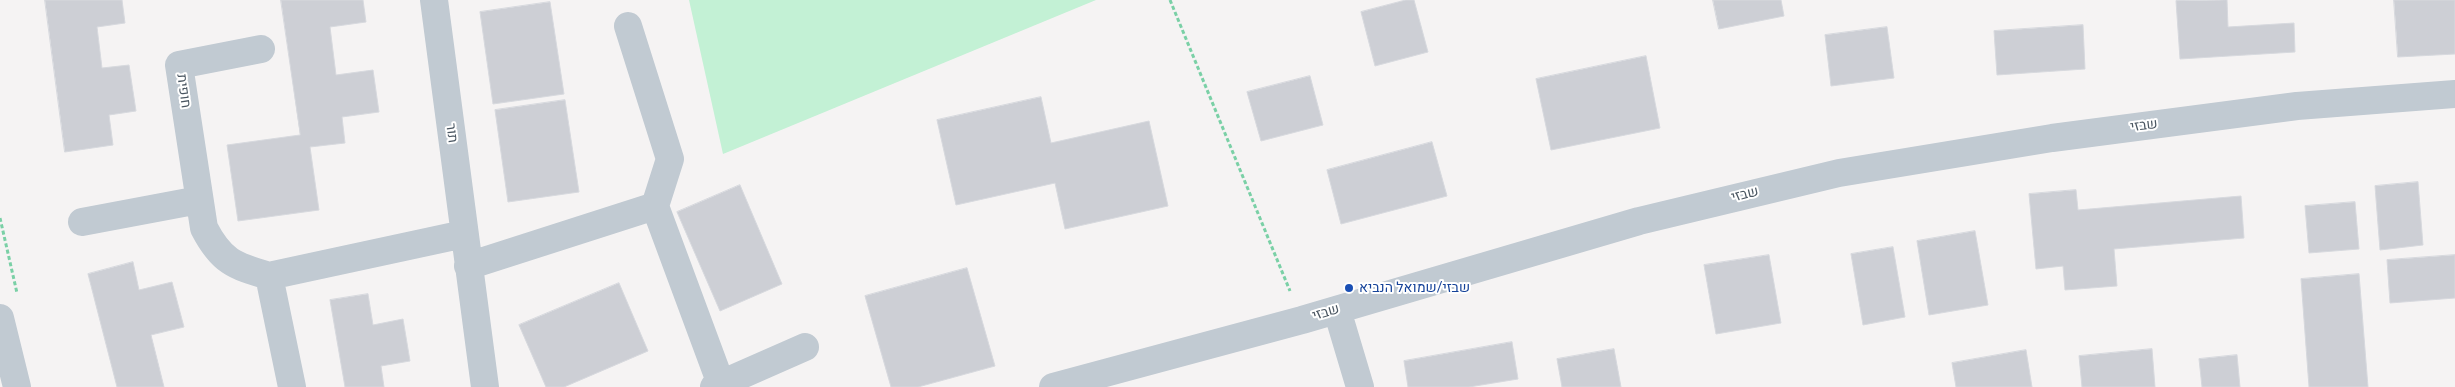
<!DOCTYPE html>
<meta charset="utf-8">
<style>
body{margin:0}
canvas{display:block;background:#f5f3f3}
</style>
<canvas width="2455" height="387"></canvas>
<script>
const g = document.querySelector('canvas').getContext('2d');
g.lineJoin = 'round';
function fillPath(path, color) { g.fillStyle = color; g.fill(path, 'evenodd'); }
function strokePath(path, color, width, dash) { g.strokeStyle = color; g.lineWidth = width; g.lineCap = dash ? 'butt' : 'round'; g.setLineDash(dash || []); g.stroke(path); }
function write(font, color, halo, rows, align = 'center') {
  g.font = font + ' Roboto,Heebo,sans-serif'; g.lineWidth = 4; g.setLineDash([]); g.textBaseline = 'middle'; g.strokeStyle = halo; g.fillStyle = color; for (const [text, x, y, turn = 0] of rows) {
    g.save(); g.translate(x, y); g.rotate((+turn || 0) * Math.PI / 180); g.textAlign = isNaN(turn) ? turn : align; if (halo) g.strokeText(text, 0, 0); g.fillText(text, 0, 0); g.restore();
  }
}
fillPath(new Path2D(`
 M689,0H1096L723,154Z`), '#c3f1d5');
const building = new Path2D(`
 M45,0H122L125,23L97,27L102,68L129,65L136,111L109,115L113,145L65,152Z
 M281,0H363L366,22L330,27L336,75L373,70L379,112L342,117L345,143L310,147L319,210L238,221L227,145L300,135Z
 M1406,0H1414L1428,52L1375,66L1361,12Z
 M1713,0H1781L1784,16L1719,29Z
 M2227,0L2228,27L2294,23L2295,52L2180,59L2176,1Z
 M2394,0H2455V54L2398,57Z
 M550,2L564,94L493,104L480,12Z
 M2083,25L2085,69L1997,75L1994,31Z
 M1887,27L1894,78L1831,86L1825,35Z
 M1646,56L1660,128L1551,150L1536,79Z
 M1310,76L1323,125L1261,141L1247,92Z
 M1041,97L1051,143L1149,121L1168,206L1065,229L1055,183L956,205L937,120Z
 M565,100L579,192L508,202L495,110Z
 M1432,142L1447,196L1341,224L1327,170Z
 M2418,182L2423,245L2380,250L2375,186Z
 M740,185L782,284L720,311L677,212Z
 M2076,190L2078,210L2241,196L2244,238L2114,249L2117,286L2065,290L2063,266L2036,269L2029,194Z
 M2355,202L2359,249L2309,253L2305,206Z
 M1975,231L1988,305L1929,315L1917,241Z
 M1893,247L1905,317L1863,325L1851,254Z
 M1769,255L1781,323L1716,334L1704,265Z
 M2455,255V298L2390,303L2387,260Z
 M133,262L139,290L172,282L184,327L151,335L164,387H117L88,274Z
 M967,268L995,366L918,387H891L865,296Z
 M2359,274L2368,387H2309L2301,279Z
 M619,283L648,351L564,387H546L519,325Z
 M368,294L373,325L403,319L410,361L381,366L384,387H345L330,300Z
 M1512,342L1518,379L1469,387H1408L1404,361Z
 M1614,349L1621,387H1562L1557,359Z
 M2152,349L2155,387H2082L2079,356Z
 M2026,350L2032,387H1956L1952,363Z
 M2237,355L2240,387H2202L2199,359Z`);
fillPath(building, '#cdcfd5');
strokePath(building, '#d7d9de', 1);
strokePath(new Path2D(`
 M1170,0L1290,291
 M0,218L17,293`), '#7ad0a6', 3, [4, 2.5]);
strokePath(new Path2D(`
 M434,0L485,387
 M628,26L670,159L655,206
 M261,49L179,65L204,228C221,261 234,266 269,276L292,387
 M82,222L199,200
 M468,266L655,206L721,384
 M269,276L464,234
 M1337,310L1360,387
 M714,387L805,347
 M1053,387L1302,320L1639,221L1839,173L2052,138L2297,106L2455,94`), '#c1cad2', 28);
strokePath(new Path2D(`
 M0,318L17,387`), '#c1cad2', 28);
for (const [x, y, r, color] of [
 [1349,288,5,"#1a4fb4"]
]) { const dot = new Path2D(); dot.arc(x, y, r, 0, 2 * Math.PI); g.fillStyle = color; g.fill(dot); strokePath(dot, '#fff', 2); }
write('14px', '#4a5661', '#fff', [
 ["חופית",183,91,82],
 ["שבזי",2144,126,-7],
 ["תור",451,133,83],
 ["שבזי",1745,195,-14],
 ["שבזי",1326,313,-16]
]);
write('14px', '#164399', '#fff', [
 ["שבזי/שמואל הנביא",1359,288]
], 'left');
</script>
